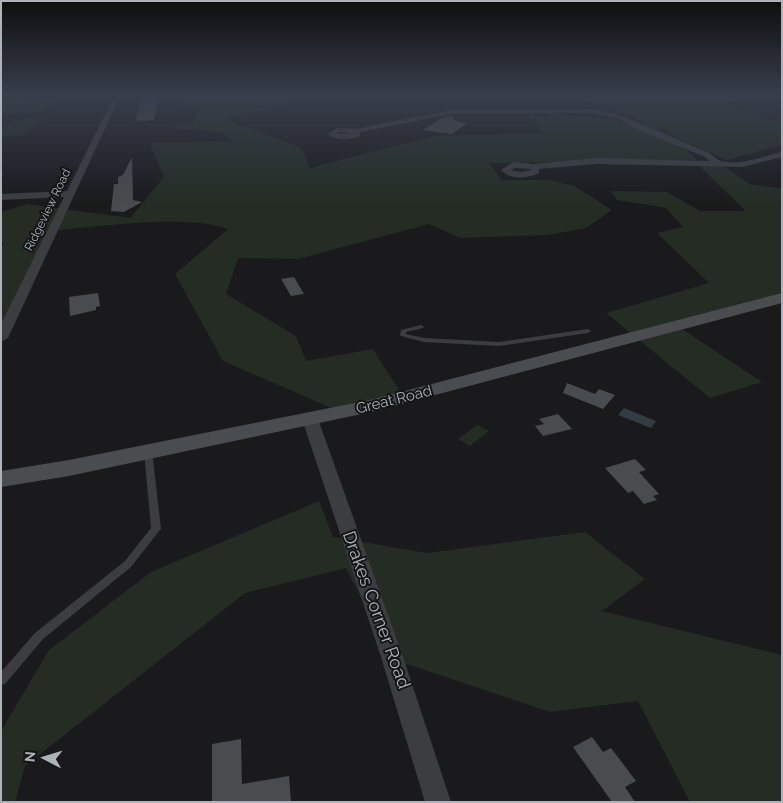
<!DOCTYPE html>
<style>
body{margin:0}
#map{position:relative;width:783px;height:803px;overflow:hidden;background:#1a1a1c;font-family:Raleway,sans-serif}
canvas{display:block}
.frame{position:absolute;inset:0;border:2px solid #aeb3ba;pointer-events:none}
.north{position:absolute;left:20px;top:733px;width:50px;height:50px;-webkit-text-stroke:4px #151517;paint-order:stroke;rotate:275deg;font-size:14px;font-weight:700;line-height:20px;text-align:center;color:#aeb3ba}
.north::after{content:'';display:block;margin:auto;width:18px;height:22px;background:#aeb3ba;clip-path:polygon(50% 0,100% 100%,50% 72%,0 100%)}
</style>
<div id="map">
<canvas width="783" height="803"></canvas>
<div class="frame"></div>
<div class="north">N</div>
</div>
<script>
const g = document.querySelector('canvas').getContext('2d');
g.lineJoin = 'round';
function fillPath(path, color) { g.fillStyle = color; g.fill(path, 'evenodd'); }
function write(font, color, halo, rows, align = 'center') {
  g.font = font + ' Raleway,sans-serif'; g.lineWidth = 4; g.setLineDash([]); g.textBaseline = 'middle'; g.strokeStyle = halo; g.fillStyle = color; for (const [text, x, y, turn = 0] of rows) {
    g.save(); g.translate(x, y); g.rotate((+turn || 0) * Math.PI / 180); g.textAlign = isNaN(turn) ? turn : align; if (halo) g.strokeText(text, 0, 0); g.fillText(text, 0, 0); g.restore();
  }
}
fillPath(new Path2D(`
 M62,94H116L114,97L57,101L42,112L1,114V101L59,97Z
 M181,94H244L242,96L299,97L281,108L223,118L302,148L310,168L433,136L543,133L526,113L545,117L554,114L615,119L687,150L697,160L489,163L502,180H548L574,186L612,210L586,228L548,235L460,238L429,224L298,259L238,258L226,294L296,336L306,361L373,349L404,398L336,410L223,361L175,274L228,229C188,214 102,226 58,230L1,345V246L4,243L1,242V212L27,204L130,218L164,177L150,143L232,141L221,132L162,127L194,122L197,107L182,108Z
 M563,94H763L723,104L782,122V145L727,160L668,134L667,128L650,129L631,115Z
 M22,119H45L21,136L1,137V127Z
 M699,166H724L751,185L782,188V297L676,325L762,382L710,398L606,313L709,283L657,233L683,227L666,208L617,200L610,191L667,192L700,211H746Z
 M477,425L489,431L470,446L458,439Z
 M319,501L333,537L427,553L585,532L645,579L602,611L782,655V802H690L638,701L550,712L392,659L346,568L245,593L25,766L15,802H1V731L49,650L151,572Z`), '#242c24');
fillPath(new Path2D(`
 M624,408L656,421L651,428L618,415Z`), '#333d41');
fillPath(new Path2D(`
 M143,94H161L154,120L135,121Z
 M452,116L455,121L467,123L452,134L423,130L442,118Z
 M132,157L133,200L142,202L124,212L111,211L114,184H118V177L123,175Z
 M294,277L304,294L291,296L281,279Z
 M98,293L100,306L96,307V310L70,316L69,297Z
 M567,383L595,394L599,389L615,395L603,409L563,393Z
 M558,414L572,429L543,436L535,426L544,424L539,419Z
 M635,459L646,470L639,472L659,494L653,496L657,500L644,504L633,491L628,493L605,468Z
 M592,737L603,752L611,748L636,781L625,787L635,802H612L573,747Z
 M241,739L242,784L289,776L291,802H212V744Z`), '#494b4e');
fillPath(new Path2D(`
 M116,96L117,98L55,99L39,102L1,104V102L39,100L55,97Z
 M421,325L423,326L424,327L423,328L406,332V334L424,338L499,342L588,329L591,331L588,333L499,346L424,342L401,336L400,335L401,330Z
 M148,448L152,451L161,529L159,531L131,567L43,639L5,684L1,685V672L35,633L125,561L151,528L144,451Z`), '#3b3d41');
fillPath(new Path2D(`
 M115,94H121L8,338L1,342V324L64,197L1,200V194L67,191Z
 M771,94L782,95V99L772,95Z
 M594,109C633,117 668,136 705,151C711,153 716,159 721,161C740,166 764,156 782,152V157L742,167L596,164L539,169V173C527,179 511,180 501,170L513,162L533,164L596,158L710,161L703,156L640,131L619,119L594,113L452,114L360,132V136C349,140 337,141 328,134L337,128L355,129L452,110ZM339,132L353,133L337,134ZM515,168L530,169L531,170L520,172L511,170Z
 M310,414L318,419L403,657L451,802H425L381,657L302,419Z`), '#3b3d41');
fillPath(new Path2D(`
 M782,293V303L371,412L69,476L1,487V471L69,460L370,400Z`), '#4a4c50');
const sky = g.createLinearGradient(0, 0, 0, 206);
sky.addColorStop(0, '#0e0e0f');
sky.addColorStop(0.46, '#383e4b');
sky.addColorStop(1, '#383e4b00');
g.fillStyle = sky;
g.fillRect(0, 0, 783, 206);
write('12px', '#aeb3ba', '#151517', [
 ["Ridgeview Road",48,210,-64]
]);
write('15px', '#aeb3ba', '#151517', [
 ["Great Road",394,400,-14]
]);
write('18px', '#aeb3ba', '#151517', [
 ["Drakes Corner Road",376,610,70]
]);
</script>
